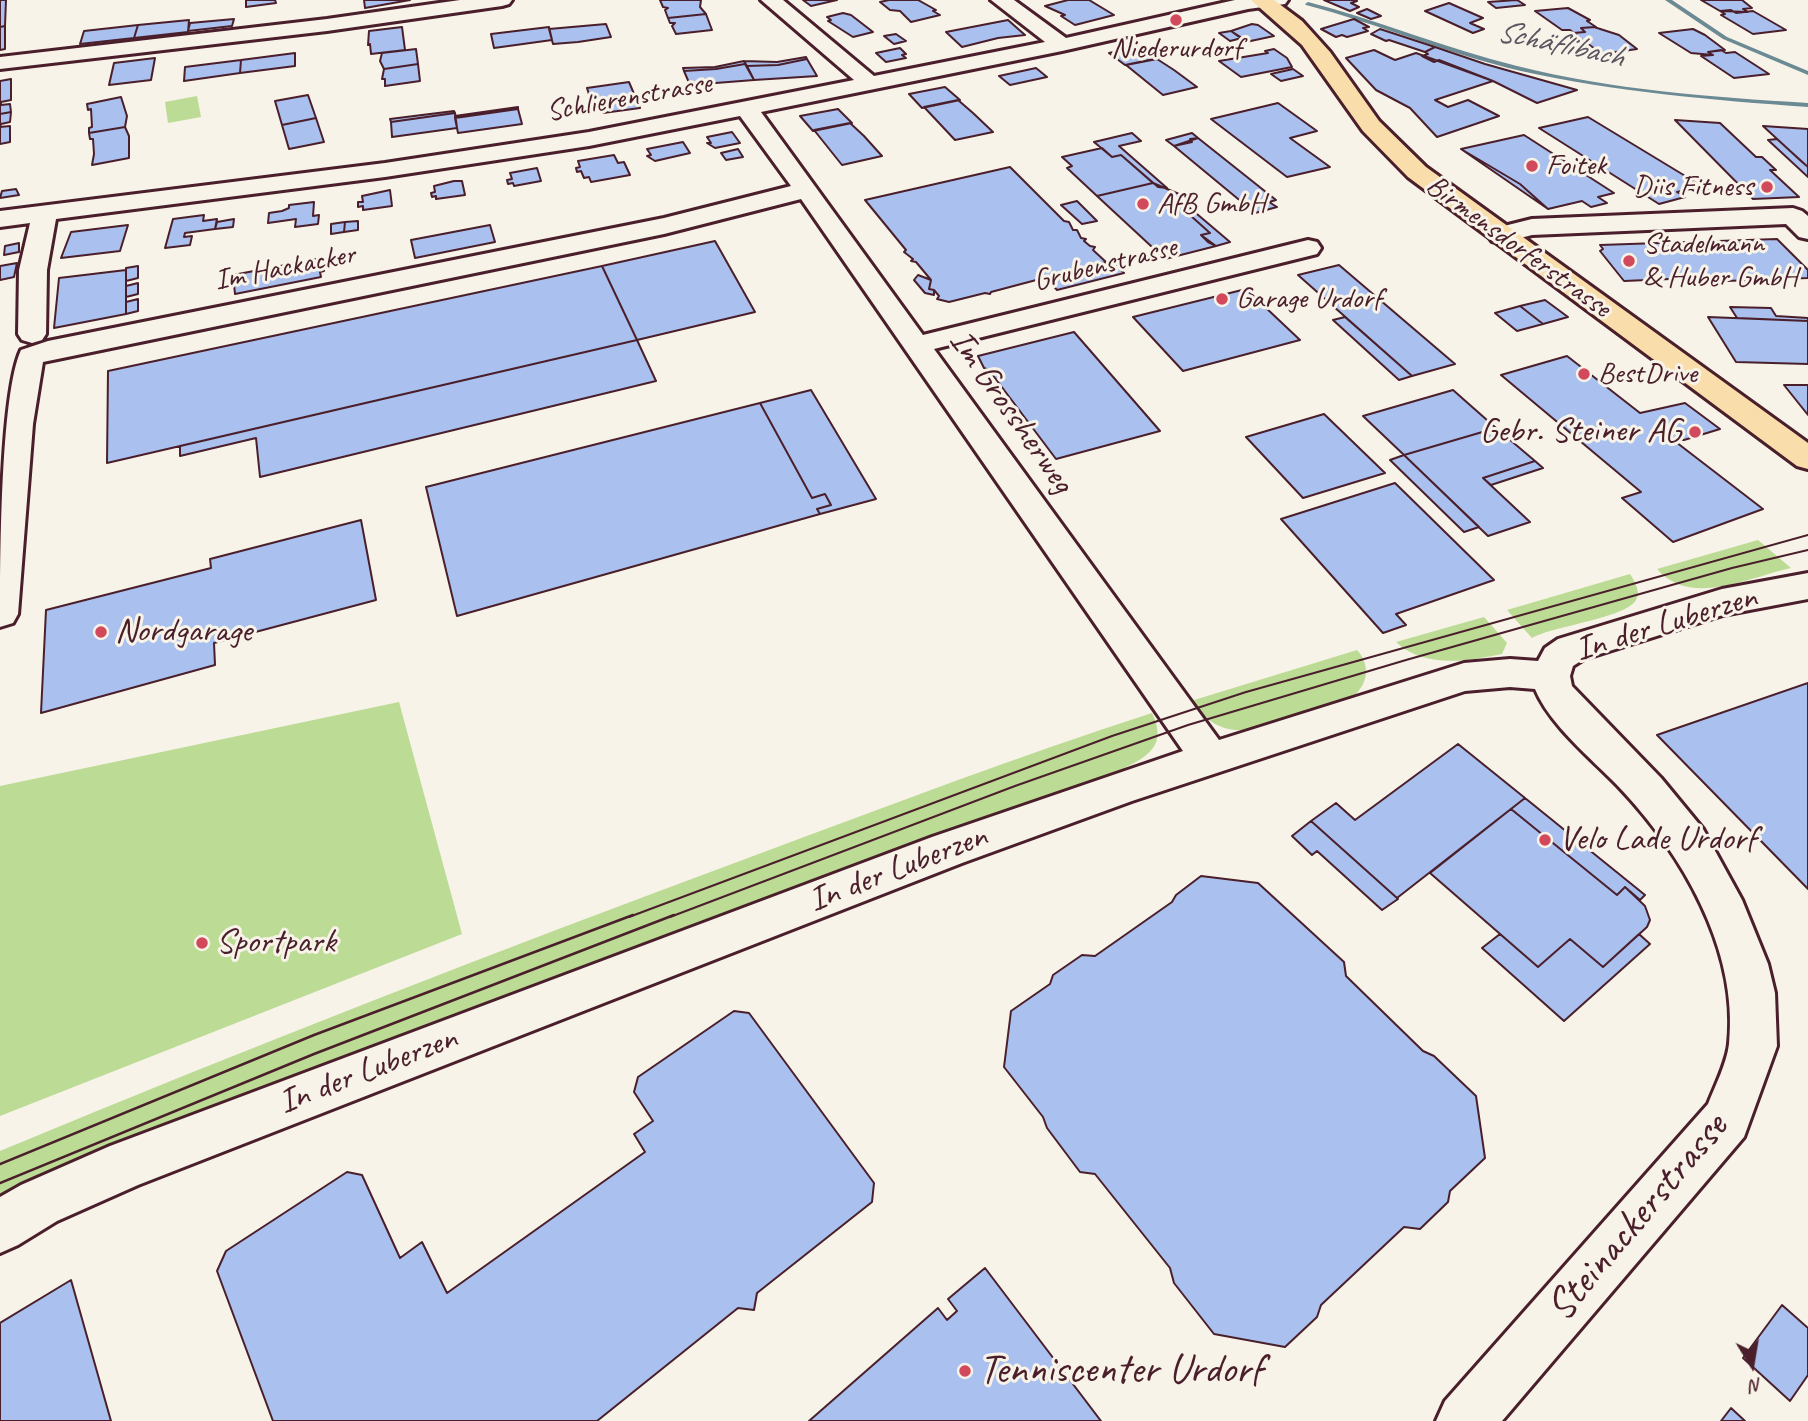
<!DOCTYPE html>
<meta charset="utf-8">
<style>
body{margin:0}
#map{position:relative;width:1808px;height:1421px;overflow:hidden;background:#f7f3e8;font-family:Caveat,sans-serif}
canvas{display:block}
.north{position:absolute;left:1717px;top:1330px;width:70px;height:70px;-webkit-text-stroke:5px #f7f3e8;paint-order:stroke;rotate:169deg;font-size:19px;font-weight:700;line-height:28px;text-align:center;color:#4a1f2b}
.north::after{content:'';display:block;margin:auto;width:24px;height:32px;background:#4a1f2b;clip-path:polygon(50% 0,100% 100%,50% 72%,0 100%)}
</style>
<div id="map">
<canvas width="1808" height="1421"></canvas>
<div class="north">N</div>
</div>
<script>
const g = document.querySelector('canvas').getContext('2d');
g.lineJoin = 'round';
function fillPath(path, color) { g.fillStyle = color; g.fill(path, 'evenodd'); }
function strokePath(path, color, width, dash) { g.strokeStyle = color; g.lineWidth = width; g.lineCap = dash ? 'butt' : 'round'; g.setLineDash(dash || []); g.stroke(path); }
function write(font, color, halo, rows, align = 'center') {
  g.font = font + ' Caveat,sans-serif'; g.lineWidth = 6; g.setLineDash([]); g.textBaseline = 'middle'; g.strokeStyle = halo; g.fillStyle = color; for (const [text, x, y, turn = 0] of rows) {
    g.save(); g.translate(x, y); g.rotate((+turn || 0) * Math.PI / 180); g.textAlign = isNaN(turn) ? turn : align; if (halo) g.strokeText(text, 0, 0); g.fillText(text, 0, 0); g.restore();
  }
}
fillPath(new Path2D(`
 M197,96L201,117L168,123L165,102Z
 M1758,540L1791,568C1749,577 1691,608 1657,569Z
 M1630,574C1635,582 1641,592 1636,600C1626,618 1553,626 1532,638L1507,610Z
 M1484,617L1507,643L1502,654C1467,661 1425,669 1396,642Z
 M1357,650C1372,666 1367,687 1351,698C1330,705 1309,712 1288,719C1248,732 1220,741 1191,701Z
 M399,702L462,934L0,1116V786Z
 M1152,713C1167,744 1150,756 1122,769C764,897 410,1034 56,1172L0,1204V1151C250,1047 502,949 756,855C888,806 1018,756 1152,713Z`), '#bcdb94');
fillPath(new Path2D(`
 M1665,0H1672L1727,37L1808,71V75L1723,39Z
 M1308,2C1379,20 1446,49 1517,66C1612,90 1711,97 1808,103V107C1712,100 1615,92 1521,71C1448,54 1379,24 1306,5L1305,4Z`), '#6b8a93');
const building = new Path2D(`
 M0,0H6L5,26L0,27Z
 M246,0H275L276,3L246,7Z
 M364,0H410L365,8Z
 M660,0H701L700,7L706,14L668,18L665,10L668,8L663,7Z
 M803,0H837L811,6Z
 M889,0H918L936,10L933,11L940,15L911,22L900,11L890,10L880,2Z
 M1068,0H1089L1114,15L1075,25L1061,16L1065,15L1045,6Z
 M1324,0H1355L1357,1L1351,3L1359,7L1350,11Z
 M1517,0L1525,5L1496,8L1488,2Z
 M1701,0H1742L1752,8L1743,9L1748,12L1720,11Z
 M1449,3L1483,18L1470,23L1484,29L1473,33L1425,11Z
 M1568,8L1590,20L1587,21L1596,27L1581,28L1585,32L1574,33L1570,30H1562L1535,11Z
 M1367,9L1381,16L1371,19L1357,13Z
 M1731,10L1736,13L1753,11L1786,30L1753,34L1721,15L1725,14L1720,11Z
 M843,13L851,15L873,32L853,37L828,21L831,20L827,17Z
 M706,14L712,30L676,34L672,26L675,23H670L668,18Z
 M234,19L232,26L188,31L190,23Z
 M1354,19L1369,27L1363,28L1368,31L1347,37L1342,35L1336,37L1321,29Z
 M189,20L188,32L134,38L138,25Z
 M1008,20L1025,35L998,38L962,47L946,32Z
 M606,24L611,37L578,42L553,44L549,29Z
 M1252,24L1258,25L1274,36L1246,42L1231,31Z
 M138,25L134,38L80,44L84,31Z
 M5,26V49L0,50V27Z
 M402,27L405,50L371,54L370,44L368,45L369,31Z
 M549,27L552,40L494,48L491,34Z
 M1594,27L1619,35L1637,49L1602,54L1573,33L1585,32L1581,28Z
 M1380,29L1435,47L1425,52L1389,40L1386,41L1371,34Z
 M1693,29L1705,35L1725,50L1708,52L1713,55L1691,53L1659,33Z
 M1231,31L1242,38L1230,41L1219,33Z
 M896,34L906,41L894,44L884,36Z
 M1141,46L1159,58L1125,65L1109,53Z
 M1435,47L1485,64L1577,90L1537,103L1493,81L1439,60L1434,62L1422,56L1428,54L1425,52Z
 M900,48L906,54L902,55L906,58L886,62L876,53Z
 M416,49L418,64L384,69L380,61L382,53Z
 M1274,49L1287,58L1292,67L1241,77L1219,61L1268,53L1265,51Z
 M1374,50L1395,60L1416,53L1493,81L1435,100L1448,107L1468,100L1499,116L1437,137L1410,108L1376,90L1346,58Z
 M1721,50L1726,53L1735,52L1769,74L1734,78L1701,56L1713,55L1708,52Z
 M295,53V66L240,73L241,60Z
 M806,57L807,59L778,65L747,66L744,61L777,62Z
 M155,58L151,80L109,85L114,63Z
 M807,59L817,76L754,80L747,66L778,65Z
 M1157,59L1174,70L1197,87L1163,95L1126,65Z
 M241,60L240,73L184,81L185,67Z
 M744,61L745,64L716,69L684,71L683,68L715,67Z
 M418,64L420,81L385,86V79H382L384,69Z
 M745,64L754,80L690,85L684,71L716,69Z
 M1036,68L1047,77L1010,85L999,76Z
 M1293,69L1303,76L1281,81L1271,74Z
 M11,79V100L1,102V105L10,104L11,112L0,114V81Z
 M629,82L640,108L603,113L600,105L610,104L609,101L592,104L587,88Z
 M945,87L960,100L922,108L909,94Z
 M308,95L316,118L282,125L275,101Z
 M121,97L127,116L125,127L89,133V128L92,127L91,109L88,110L87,104Z
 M958,100L973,113L993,132L955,140L924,107Z
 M1278,103L1317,131L1290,138L1330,167L1287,177L1211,119Z
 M518,107V109L455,118V116Z
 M518,109L522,124L458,133L455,118Z
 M838,109L852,123L813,131L800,116Z
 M454,111L455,113L391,122L390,119Z
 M11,112L10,122L1,124L0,127L10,126V142L0,144V114Z
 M455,113L457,128L392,137L391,122Z
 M1588,117L1710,191L1699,194L1691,189L1677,192L1685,197L1659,204L1539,128Z
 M316,118L324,142L289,149L282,125Z
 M1675,120L1720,123L1756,157H1762L1776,170H1770L1799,197L1753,199Z
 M850,123L864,136L882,156L842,165L814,130Z
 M1763,126L1808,129V167L1801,161Z
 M125,127L129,136V158L92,165L94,154L93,139H90L89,133Z
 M732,132L740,143L715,148L707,143H711L707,137Z
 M1132,133L1141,141L1119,146L1167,188L1158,187L1121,155L1112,157L1094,142Z
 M1192,133L1198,138L1190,139L1192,142L1174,146L1166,140Z
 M1524,135L1614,193L1598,197L1607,203L1591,207L1582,201L1548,209L1520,184L1461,149Z
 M1198,138L1276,200L1269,202L1277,207L1255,213L1174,146Z
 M1777,139L1808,167V177L1768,140Z
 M683,142L690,153L655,161L647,156L651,155L647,149Z
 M1102,148L1112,157L1121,155L1153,183L1097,196L1067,168L1072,166L1062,157Z
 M738,149L743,157L726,160L721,153Z
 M1461,149L1520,184L1548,209Z
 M614,155L618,163L624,162L630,175L591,182L589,177L584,178L581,171L577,172L576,168L580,167L578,161Z
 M1010,167L1064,221L1069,222L1073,230H1077L1081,238L1086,239L1084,241L1090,246L1095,247L1093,250L1106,262L1046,278L1044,280L1040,279L991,292L990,294L985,293L949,302L937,299L939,296L934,290L929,289L931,280L916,262L911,261L913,259L904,252L906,250L865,200Z
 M537,168L541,181L514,186L513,183L508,184L507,180L512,179L510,173Z
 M454,181H462L465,195L436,199V196L432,197L431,193L435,192L434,186Z
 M1153,183L1179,194L1184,203L1181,207L1210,233L1201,235L1216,246L1165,259L1097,196Z
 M16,189L19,195L0,198L2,191Z
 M390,190L392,206L363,210V206L358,207V202H363L362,196Z
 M1077,201L1097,221L1082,224L1061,205Z
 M314,202L313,216L319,215L318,224L295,227L296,219L268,223L269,213L282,211L289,208V205Z
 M1184,203L1230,242L1216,246L1208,242L1201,235L1210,233L1181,207Z
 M204,215L203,221L217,219L215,229L185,233L184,237L192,236L190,245L165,248L173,219Z
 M234,219L233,227L215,229L217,222Z
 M358,221V230L344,232L345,222Z
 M345,222L344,232L331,234V224Z
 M128,225L120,251L61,258L71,232Z
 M490,225L495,242L415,258L411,240Z
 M1777,239L1808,270V278L1698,282L1694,278L1624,281L1600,251L1603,249L1600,245Z
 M715,241L755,312L637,340L602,266Z
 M19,243V252L4,255L5,246Z
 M322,258L324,271L320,272L321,277L235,294L233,275Z
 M1112,261L1124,273L1057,290L1046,278Z
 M17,263L14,277L0,280V266Z
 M1339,265L1455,364L1412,376L1298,275Z
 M138,266V278L126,281V268Z
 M602,266L637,340L107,463L108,371Z
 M126,270V314L54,328L59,278Z
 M918,275L931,280L929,289L934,290V295L925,293L914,280Z
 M138,283V294L126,297V286Z
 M1246,289L1300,340L1183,371L1133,317Z
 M138,299V311L126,314V302Z
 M1545,300L1568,317L1543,324L1520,306Z
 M1520,306L1543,324L1517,331L1495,313Z
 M1730,307L1771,308L1776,316L1808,318V321L1737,318Z
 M1345,317L1412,376L1399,380L1333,320Z
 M1708,317L1808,321V364L1736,362Z
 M1074,332L1160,431L1056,459L989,370L984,368L978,356Z
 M637,340L656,381L260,477L256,438L180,456V446Z
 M1567,356L1640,413L1685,403L1720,429L1684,440L1672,439L1763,509L1673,542L1622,498L1641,492L1501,375Z
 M1784,385H1808V415Z
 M811,390L876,499L820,514L817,509L831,505L825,494L812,498L760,403Z
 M1453,390L1496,428L1404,455L1363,416Z
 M760,403L812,498L825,494L831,505L817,509L820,514L457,616L426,487Z
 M1324,414L1385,473L1303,498L1246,437Z
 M1496,428L1535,461L1483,478L1530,522L1488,536L1404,455Z
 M1404,455L1479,527L1464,532L1390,460Z
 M1535,461L1543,468L1491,485L1483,478Z
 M1395,483L1494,580L1396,614L1406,625L1383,633L1281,519Z
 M361,520L376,600L214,643L215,665L41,713L46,610L211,568L210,559Z
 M1808,683V889L1657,735Z
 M1458,744L1525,798L1397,898L1311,821L1336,803L1355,820Z
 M1525,798L1645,895L1640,900L1625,887L1617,895L1511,809Z
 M1511,809L1617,895L1625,887L1645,906L1650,920L1647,927L1603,967L1570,939L1538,967L1430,873Z
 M1311,821L1397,898L1398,899L1382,910L1317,851L1312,855L1292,836Z
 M1201,876L1258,883L1344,962L1346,976L1423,1051L1434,1056L1476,1096L1485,1158L1450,1191L1448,1202L1420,1229L1404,1227L1321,1305L1317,1317L1285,1347L1214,1334L1174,1283L1170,1268L1095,1174L1080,1172L1047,1128L1043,1117L1004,1067L1011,1011L1050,984L1053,975L1082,955L1095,956L1172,902L1176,895Z
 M1500,934L1538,967L1570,939L1603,967L1639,934L1650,944L1564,1021L1482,948Z
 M734,1011L749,1013L874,1183L872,1202L757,1293L754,1310L738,1308L597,1421H273L217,1271L226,1251L347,1172L362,1175L400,1258L422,1242L447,1293L645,1152L634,1134L653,1121L634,1092L638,1077Z
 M985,1268L1101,1421H809L938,1308L947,1320L957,1311L948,1299Z
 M71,1280L111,1421H0V1323Z
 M1782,1305L1808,1328V1375L1790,1401L1743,1358Z
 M1731,1408L1745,1421H1721Z`);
fillPath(building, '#aac0ee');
strokePath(building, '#4a1f2b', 2);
const minor = new Path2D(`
 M460,0H512L509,4L502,6L327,31L0,69V57L327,19Z
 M761,0H783L874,76L1045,42L991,0H1014L1066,38L1235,0H1288L1285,4L1248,9L1062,51L761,112L923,335L1308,240L1317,242L1321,248L1317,254L934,349L1219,740L1464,663L1510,659L1538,661L1545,648L1558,639L1722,589L1808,573V599L1723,615L1584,659L1573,666L1570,676L1572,686L1661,778L1703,829L1742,900L1768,964L1775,993L1777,1046L1744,1137L1502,1421H1436L1445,1401L1708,1104C1715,1086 1727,1063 1729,1044C1739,949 1681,852 1618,786C1592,759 1549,724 1535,689L1510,687L1465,691L1132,801L962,863L138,1185L57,1221L18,1245L0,1253V1197L21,1185L110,1146L932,837L1183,751L801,199L664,234L43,362L33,424L18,614L13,623L0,627C0,566 0,396 21,350L48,341L664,218L791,186L740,116L589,146L385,177L56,219L47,270L46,334L42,340L32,343L22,340L18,334L19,270L30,223L0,227V211L385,163L589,132L854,80Z
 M1793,208L1802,211L1808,216V239L1799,237L1786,224L1532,235L1501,243L1492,241L1488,235L1492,229L1532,219Z`);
const major = new Path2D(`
 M1251,0H1274L1302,21L1330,52L1379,121L1426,167L1808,443V469L1797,466L1408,177L1363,131L1302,45Z`);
strokePath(minor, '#4a1f2b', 6);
strokePath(major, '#4a1f2b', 6);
fillPath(minor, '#f7f3e8');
fillPath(major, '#f9deab');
strokePath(new Path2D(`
 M629,917L1112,736L1246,692L1808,535
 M670,917L1015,786L1188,725L1406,660L1732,568L1808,550`), '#4a1f2b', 2);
strokePath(new Path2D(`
 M0,1164L314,1035L633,915
 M0,1183L314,1054L674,915`), '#4a1f2b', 2.5);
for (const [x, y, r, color] of [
 [1176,20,7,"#d1495b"],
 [1532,166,7,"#d1495b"],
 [1767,187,7,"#d1495b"],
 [1143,204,7,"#d1495b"],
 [1629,261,7,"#d1495b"],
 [1222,299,7,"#d1495b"],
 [1584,374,7,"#d1495b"],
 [1695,432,7,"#d1495b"],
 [101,632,7,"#d1495b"],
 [1545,840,7,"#d1495b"],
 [202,943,7,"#d1495b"],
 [965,1371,7,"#d1495b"]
]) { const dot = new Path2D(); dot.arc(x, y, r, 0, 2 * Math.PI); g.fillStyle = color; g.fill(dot); strokePath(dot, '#f7f3e8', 2.5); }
write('30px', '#4a1f2b', '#f7f3e8', [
 ["Niederurdorf",1176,49,"center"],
 ["Foitek",1546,166],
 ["Diis Fitness",1753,187,"right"],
 ["AfB GmbH",1157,204],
 ["Stadelmann",1643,244],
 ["& Huber GmbH",1643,278],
 ["Garage Urdorf",1236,299],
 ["BestDrive",1598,374]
], 'left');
write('30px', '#4a1f2b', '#f7f3e8', [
 ["Schlierenstrasse",629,98,-10],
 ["Birmensdorferstrasse",1518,247,36],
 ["Grubenstrasse",1105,265,-14],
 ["Im Hackacker",285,268,-11]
]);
write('italic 32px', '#5a555f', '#f7f3e8', [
 ["Schäflibach",1560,45,12]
]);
write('35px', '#4a1f2b', '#f7f3e8', [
 ["Im Grossherweg",1011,412,55],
 ["In der Luberzen",1666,624,-17],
 ["In der Luberzen",898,869,-21],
 ["In der Luberzen",368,1071,-21]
]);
write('35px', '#4a1f2b', '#f7f3e8', [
 ["Gebr. Steiner AG",1681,432,"right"],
 ["Nordgarage",115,632],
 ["Velo Lade Urdorf",1559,840],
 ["Sportpark",216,943]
], 'left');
write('42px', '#4a1f2b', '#f7f3e8', [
 ["Steinackerstrasse",1638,1218,-50]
]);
write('42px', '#4a1f2b', '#f7f3e8', [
 ["Tenniscenter Urdorf",979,1371]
], 'left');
</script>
